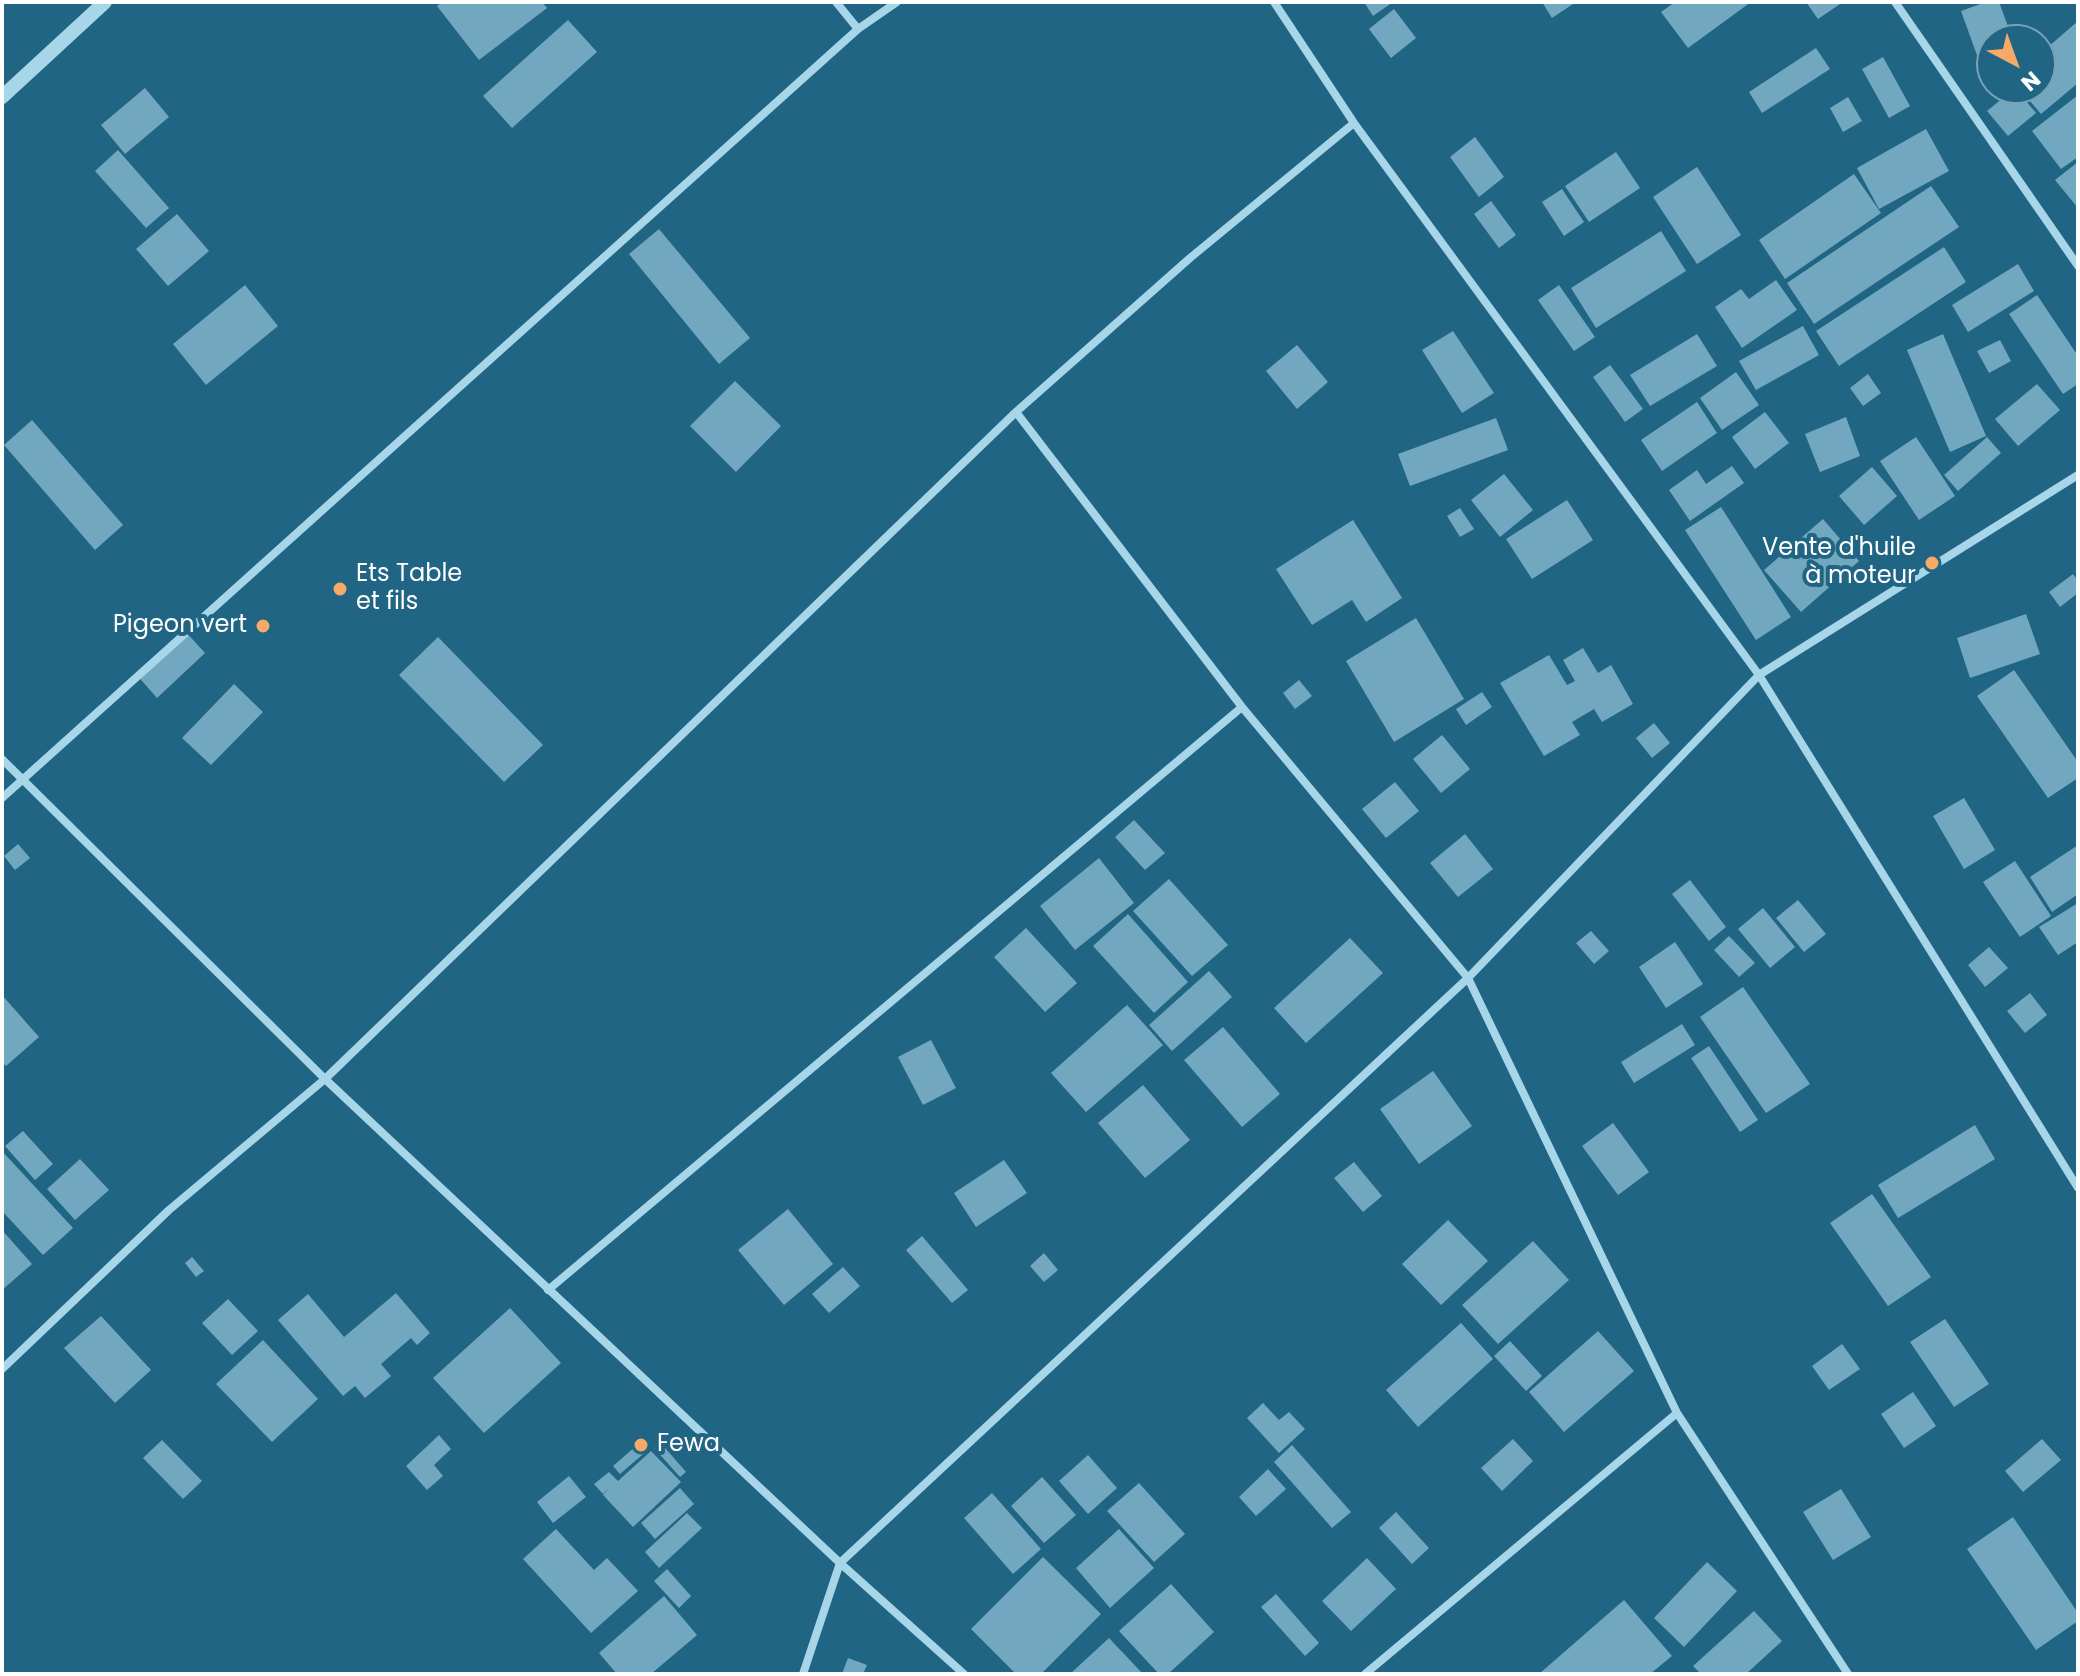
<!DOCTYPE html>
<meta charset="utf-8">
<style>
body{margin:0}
#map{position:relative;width:2080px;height:1676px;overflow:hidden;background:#206584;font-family:Poppins,sans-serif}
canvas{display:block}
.frame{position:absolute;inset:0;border:4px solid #fff;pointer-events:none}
.north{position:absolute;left:1976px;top:24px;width:80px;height:80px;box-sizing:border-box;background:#206584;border:2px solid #79a3b5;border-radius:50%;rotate:139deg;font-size:22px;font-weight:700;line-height:32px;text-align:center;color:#fff}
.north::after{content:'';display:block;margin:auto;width:28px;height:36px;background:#f7a968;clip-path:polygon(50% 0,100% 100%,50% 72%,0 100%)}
</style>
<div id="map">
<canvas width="2080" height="1676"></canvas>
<div class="frame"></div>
<div class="north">N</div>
</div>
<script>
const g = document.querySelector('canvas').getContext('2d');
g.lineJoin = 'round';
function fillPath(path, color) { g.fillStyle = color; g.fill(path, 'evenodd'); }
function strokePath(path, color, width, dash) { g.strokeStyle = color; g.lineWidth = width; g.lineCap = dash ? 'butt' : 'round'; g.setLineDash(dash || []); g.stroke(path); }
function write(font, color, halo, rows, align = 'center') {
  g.font = font + ' Poppins,sans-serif'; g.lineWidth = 8; g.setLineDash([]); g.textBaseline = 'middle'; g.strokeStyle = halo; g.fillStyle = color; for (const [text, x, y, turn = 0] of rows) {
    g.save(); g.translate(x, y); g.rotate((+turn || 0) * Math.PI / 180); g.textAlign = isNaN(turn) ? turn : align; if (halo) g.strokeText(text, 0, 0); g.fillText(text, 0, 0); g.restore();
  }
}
fillPath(new Path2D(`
 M442,2H542L547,8L479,60L437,6Z
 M1364,2H1393L1373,16Z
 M1542,2H1576L1552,18Z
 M1675,2H1751L1688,48L1661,12Z
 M1806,2H1843L1818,19Z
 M1986,2H1999L2013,40H1992V68L1983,72L1961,11Z
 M1394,9L1416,38L1391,58L1369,29Z
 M568,20L597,52L512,128L483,96Z
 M2078,21V83L2041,114L2019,88H2040V54Z
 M1816,48L1830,69L1762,113L1749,92Z
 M1883,57L1910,106L1889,118L1862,69Z
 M145,88L169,117L125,154L101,125Z
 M2015,88L2036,113L2008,136L1987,111Z
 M2078,95V157L2061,169L2032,131Z
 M1848,97L1862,121L1843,132L1830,108Z
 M1926,129L1949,171L1879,209L1857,168Z
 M1475,137L1504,177L1479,197L1450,157Z
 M118,150L169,208L146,228L95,171Z
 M1616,152L1640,188L1589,222L1565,186Z
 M2078,162V208L2055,180Z
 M1697,167L1741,235L1697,264L1653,197Z
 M1854,174L1881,213L1785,279L1759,240Z
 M1931,186L1959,227L1814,324L1787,283Z
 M1562,189L1584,222L1564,236L1542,202Z
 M1491,201L1516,235L1499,248L1474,214Z
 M177,214L209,251L168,286L136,249Z
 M659,229L750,338L719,364L629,254Z
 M1661,231L1686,271L1596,328L1571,288Z
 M1944,247L1966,282L1839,366L1816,331Z
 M2018,264L2034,291L1968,332L1952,305Z
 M1776,280L1797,310L1742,348L1715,307L1741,289L1749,299Z
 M245,285L278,326L206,385L173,344Z
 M1559,285L1595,337L1574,351L1538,300Z
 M2037,295L2078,356V384L2063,394L2009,314Z
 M1803,326L1819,355L1756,390L1739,361Z
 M1453,331L1494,393L1462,413L1422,350Z
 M1697,334L1717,366L1650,406L1630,375Z
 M1943,334L1986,436L1950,452L1907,350Z
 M2000,340L2011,361L1989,373L1977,351Z
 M1297,345L1328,382L1297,409L1266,371Z
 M1610,365L1643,409L1625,422L1593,377Z
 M1736,372L1759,405L1722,430L1700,398Z
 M1868,374L1881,393L1863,406L1850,388Z
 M735,381L781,426L736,472L690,426Z
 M2037,384L2060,410L2018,446L1995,419Z
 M1697,402L1717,433L1662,471L1641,440Z
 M1765,412L1789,443L1755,469L1732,437Z
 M1846,417L1860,456L1820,472L1805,434Z
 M1496,418L1508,450L1410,486L1398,454Z
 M32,420L123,525L95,550L4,445Z
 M1916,437L1955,496L1919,520L1880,461Z
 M1987,437L2001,453L1958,491L1944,475Z
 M1732,466L1744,483L1690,521L1669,490L1697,470L1706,484Z
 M1872,467L1897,496L1864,525L1839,496Z
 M1504,474L1533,510L1500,537L1471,500Z
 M1567,500L1593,540L1532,579L1506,539Z
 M1721,507L1791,617L1756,640L1685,530Z
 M1460,508L1474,529L1460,537L1447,516Z
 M1823,519L1859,561L1801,612L1764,570Z
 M1353,520L1402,598L1366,622L1352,600L1312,625L1276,569Z
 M2073,574L2078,581V593L2060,607L2049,592Z
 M2026,614L2040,654L1970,678L1957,638Z
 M1416,618L1464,699L1394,742L1346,661Z
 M184,630L205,653L157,698L136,674Z
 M438,637L543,745L504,782L399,675Z
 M1583,648L1598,673L1611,665L1633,704L1602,722L1594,709L1572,722L1580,735L1544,756L1500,683L1549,655L1567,685L1575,681L1563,660Z
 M2014,670L2078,762V778L2048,798L1977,696Z
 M1299,680L1312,696L1295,709L1283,693Z
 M234,684L263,712L211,765L182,738Z
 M1482,692L1492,707L1466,725L1456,709Z
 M1654,723L1670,743L1652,758L1636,738Z
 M1442,735L1470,769L1441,793L1413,759Z
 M1395,782L1419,811L1386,838L1362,809Z
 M1964,798L1995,850L1964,869L1933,816Z
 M1134,820L1165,853L1145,870L1115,837Z
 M1465,834L1493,869L1458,897L1430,863Z
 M18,844L30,858L15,870L4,856Z
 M2078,845V894L2052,912L2030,877Z
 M1099,858L1134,903L1075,950L1040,906Z
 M2015,861L2051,916L2020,937L1983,882Z
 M1169,879L1228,945L1192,976L1133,911Z
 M1690,880L1726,927L1709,941L1672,894Z
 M1798,900L1826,934L1804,952L1776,918Z
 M2078,903V942L2058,955L2039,927Z
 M1763,908L1795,947L1770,968L1738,929Z
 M1128,914L1188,982L1154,1013L1093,946Z
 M1026,928L1077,983L1045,1012L994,957Z
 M1591,931L1609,951L1594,964L1576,943Z
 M1729,936L1755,963L1739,977L1714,950Z
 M1350,938L1383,973L1306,1043L1274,1008Z
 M1675,942L1703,984L1666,1008L1639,967Z
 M1989,947L2008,968L1985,987L1968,965Z
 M1209,971L1232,997L1172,1051L1149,1025Z
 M1743,987L1810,1084L1766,1113L1700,1017Z
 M2030,993L2047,1015L2025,1033L2007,1011Z
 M2,995L39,1037L6,1066L2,1062Z
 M1127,1005L1163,1045L1086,1112L1051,1073Z
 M1682,1024L1695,1045L1634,1083L1621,1062Z
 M1223,1027L1280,1094L1242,1127L1184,1060Z
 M931,1040L956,1088L923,1105L898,1057Z
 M1709,1046L1758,1120L1740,1132L1691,1058Z
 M1433,1071L1472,1126L1419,1164L1380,1109Z
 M1143,1085L1190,1140L1145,1178L1098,1123Z
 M1613,1123L1649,1172L1618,1195L1582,1146Z
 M1975,1125L1995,1159L1898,1218L1878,1185Z
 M23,1131L53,1164L35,1180L5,1146Z
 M2,1151L73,1228L43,1255L2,1211Z
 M80,1159L109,1190L75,1220L47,1189Z
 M1004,1160L1027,1193L976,1227L954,1193Z
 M1354,1162L1382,1196L1363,1212L1334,1178Z
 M1872,1194L1931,1277L1888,1306L1830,1223Z
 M788,1209L833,1264L784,1305L738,1250Z
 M1448,1220L1488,1261L1441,1305L1402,1264Z
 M2,1230L32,1264L2,1290Z
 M922,1236L968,1290L952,1303L906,1250Z
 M1533,1241L1569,1280L1498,1344L1462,1305Z
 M1044,1253L1058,1270L1044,1282L1030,1266Z
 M192,1257L204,1271L196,1277L185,1263Z
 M843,1267L860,1286L829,1313L812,1294Z
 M396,1293L430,1333L417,1345L411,1338L381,1364L391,1376L365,1398L355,1386L343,1396L278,1320L308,1294L344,1337Z
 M228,1299L258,1331L232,1355L202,1323Z
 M510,1308L561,1363L484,1433L433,1378Z
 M101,1316L151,1370L115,1403L64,1348Z
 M1945,1319L1989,1384L1954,1407L1910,1342Z
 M1461,1323L1493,1359L1418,1427L1386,1390Z
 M1598,1331L1634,1371L1564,1432L1529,1392Z
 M263,1340L318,1399L272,1442L216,1384Z
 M1510,1341L1542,1376L1526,1391L1494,1356Z
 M1842,1344L1860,1369L1829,1390L1812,1366Z
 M1913,1392L1936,1426L1904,1448L1881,1414Z
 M1263,1403L1279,1420L1289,1412L1305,1429L1279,1453L1247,1418Z
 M439,1435L451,1449L434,1465L443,1476L427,1490L406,1466Z
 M1513,1439L1533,1461L1502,1491L1481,1468Z
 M2042,1439L2061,1460L2023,1492L2005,1471Z
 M162,1440L202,1481L183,1499L143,1458Z
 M642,1441L649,1449L620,1474L613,1466Z
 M660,1442L686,1472L680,1477L654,1448Z
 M1292,1445L1351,1512L1332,1528L1274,1462Z
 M651,1451L681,1482L633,1527L603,1495L610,1487L603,1494L594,1484L609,1472L618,1481Z
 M1088,1455L1117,1488L1088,1514L1059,1481Z
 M1268,1469L1286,1489L1256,1516L1239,1497Z
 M569,1476L586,1497L553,1523L537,1502Z
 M1042,1477L1076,1515L1044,1543L1011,1506Z
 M1139,1483L1185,1534L1154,1562L1107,1511Z
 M680,1488L694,1504L655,1539L641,1523Z
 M1841,1489L1871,1537L1833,1560L1803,1512Z
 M992,1493L1041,1549L1013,1574L964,1518Z
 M1396,1512L1429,1548L1412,1564L1379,1528Z
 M687,1513L702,1528L659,1568L645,1552Z
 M2013,1517L2078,1613V1621L2036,1650L1967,1549Z
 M556,1529L594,1570L607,1558L638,1591L591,1633L523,1559Z
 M1119,1529L1154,1568L1110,1608L1076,1568Z
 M1043,1557L1101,1614L1041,1674H1016L971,1629Z
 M1367,1558L1396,1589L1351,1631L1322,1601Z
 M1707,1562L1737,1591L1684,1647L1654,1618Z
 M667,1569L691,1596L679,1608L654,1581Z
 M1171,1584L1214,1632L1168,1674H1159L1119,1631Z
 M1276,1594L1319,1643L1305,1656L1261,1607Z
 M664,1596L697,1635L651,1674H617L599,1653Z
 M1624,1600L1672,1656L1650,1674H1539Z
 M1754,1611L1782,1641L1746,1674H1701L1693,1666Z
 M1109,1638L1143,1674H1070Z
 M848,1658L867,1665L863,1674H842Z`), '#72a8bf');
strokePath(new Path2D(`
 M836,2L858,29
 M1274,2L1354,123L1759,675L2078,1188
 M1895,2L2078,266
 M1016,412L1242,707L1468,978L1677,1413L1848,1674
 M2,759L325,1079L840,1563L1468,978L1759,675L2078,475
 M2,798L858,29L897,2
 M548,1290L1242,707
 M2,1369L169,1210L325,1079L1016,412L1190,258L1354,123
 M803,1674L840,1563L964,1674
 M1365,1674L1677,1413`), '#a7d6e9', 8);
strokePath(new Path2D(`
 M2,97L105,2`), '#a7d6e9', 14);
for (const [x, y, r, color] of [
 [1932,563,8,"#f7a968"],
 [340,589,8,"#f7a968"],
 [263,626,8,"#f7a968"],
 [641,1445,8,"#f7a968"]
]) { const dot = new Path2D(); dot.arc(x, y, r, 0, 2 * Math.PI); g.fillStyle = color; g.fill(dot); strokePath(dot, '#206584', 3); }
write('24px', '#fff', '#206584', [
 ["Vente d'huile",1916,549],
 ["à moteur",1916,577],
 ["Ets Table",356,575,"left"],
 ["et fils",356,603,"left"],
 ["Pigeon vert",247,626],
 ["Fewa",657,1445,"left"]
], 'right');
</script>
